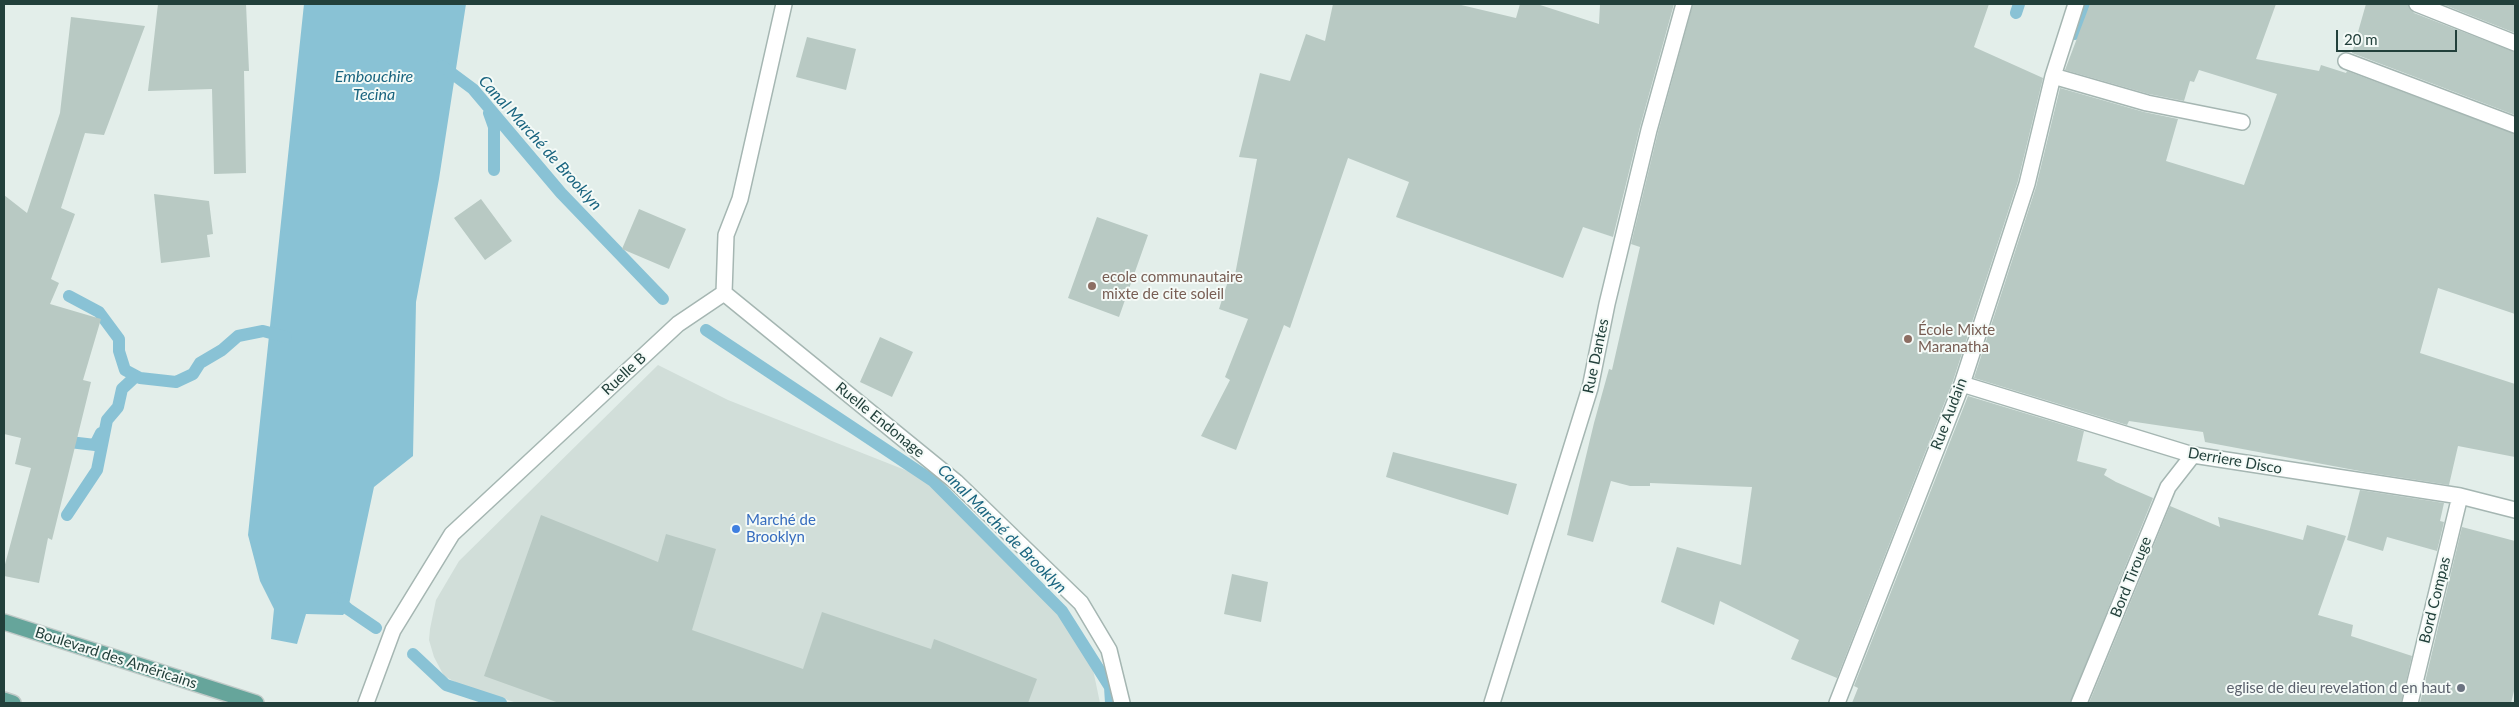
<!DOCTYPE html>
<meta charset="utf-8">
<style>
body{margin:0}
#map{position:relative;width:2519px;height:707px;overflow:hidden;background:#e3eeea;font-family:Lato,sans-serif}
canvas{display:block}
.frame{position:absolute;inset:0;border:5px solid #22403b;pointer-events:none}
.scale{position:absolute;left:2336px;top:30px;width:121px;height:22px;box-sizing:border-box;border:2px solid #22403b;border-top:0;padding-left:6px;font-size:15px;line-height:18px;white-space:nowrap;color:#22403b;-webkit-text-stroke:4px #f4faf7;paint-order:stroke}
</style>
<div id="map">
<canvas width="2519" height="707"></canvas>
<div class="frame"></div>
<div class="scale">20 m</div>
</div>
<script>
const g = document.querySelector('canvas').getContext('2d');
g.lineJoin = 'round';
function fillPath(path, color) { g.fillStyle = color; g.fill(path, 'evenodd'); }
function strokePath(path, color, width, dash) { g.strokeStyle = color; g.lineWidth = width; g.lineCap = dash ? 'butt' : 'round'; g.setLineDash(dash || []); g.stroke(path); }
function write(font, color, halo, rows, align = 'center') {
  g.font = font + ' Lato,sans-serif'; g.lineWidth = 4; g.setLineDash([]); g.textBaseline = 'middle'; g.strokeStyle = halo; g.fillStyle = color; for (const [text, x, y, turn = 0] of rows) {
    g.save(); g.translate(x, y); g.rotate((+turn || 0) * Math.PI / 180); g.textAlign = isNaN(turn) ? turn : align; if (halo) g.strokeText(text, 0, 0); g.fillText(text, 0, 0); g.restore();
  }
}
fillPath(new Path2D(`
 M658,365L728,400L933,481L1062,611L1091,660L1100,703H517L459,684L444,676L434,657L429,640L430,629L436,600L459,561Z`), '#d1ded9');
fillPath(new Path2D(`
 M304,4H466L439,179L416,302L413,456L374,487L348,609L343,615L306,614L297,644L271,639L274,609L260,581L248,535Z`), '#89c2d5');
strokePath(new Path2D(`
 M2016,13L2019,4
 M2075,34L2084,4
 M442,66L473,89L561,193L663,299
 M489,113L494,127V170
 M69,296L99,312L119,339V351L125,370L140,378L176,382L193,374L200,363L222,350L238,336L263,331L286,337
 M706,330L933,481L1062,611L1110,687L1111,703
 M61,441L95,445L101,433
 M67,515L97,470L107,420L118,407L122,389L136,376
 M336,598L348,609L376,628
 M413,654L446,685L501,703`), '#89c2d5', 12);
fillPath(new Path2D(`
 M158,4H246L249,71H244L246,173L214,174L212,89L148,91Z
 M1333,4H1457L1516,18L1520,4H1537L1599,24L1600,4H1674L1640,127L1613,237L1583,227L1563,278L1396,217L1409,182L1348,158L1290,328L1284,325L1236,450L1201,436L1230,380L1225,377L1248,319L1219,309L1229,278L1234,280L1257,159L1239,157L1260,73L1290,81L1306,34L1325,41Z
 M1693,4H1989L1974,47L2043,78L2018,181L1953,381L1837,678L1791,659L1799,640L1720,601L1714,625L1661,602L1677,547L1741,565L1752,487L1650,483V486H1630L1611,481L1593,542L1567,535L1594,423L1609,369L1612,370L1640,247L1631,244L1658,132Z
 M2090,4H2276L2256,59L2319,71L2321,65L2346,73L2347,71L2515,134V314L2438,288L2420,353L2515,384V457L2458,446L2449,485L2365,472L2205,442L2203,432L2129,421L2127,425L1974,378L2036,187L2060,88L2144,112L2178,119L2166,161L2244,185L2277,94L2199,70L2194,82L2190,81L2184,101L2149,94L2065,70Z
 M2366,4H2408L2414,13L2515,52V115L2352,53Z
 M2442,4H2515V33Z
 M71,17L145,26L104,135L85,133L61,208L75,214L51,279L59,283L50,304L101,319L83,380L91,382L52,540L48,538L39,583L4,576V568L31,468L15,464L21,438L4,434V195L27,213L60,113Z
 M807,37L856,49L846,90L796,77Z
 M154,194L209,201L213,234L207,235L210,257L161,263Z
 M481,199L512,241L485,260L454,218Z
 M639,209L686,229L669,269L622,249Z
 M1097,217L1148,235L1119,317L1068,298Z
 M880,337L913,352L892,397L860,382Z
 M1968,396L2084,431L2077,461L2107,469L2104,475L2116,482L2153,498L2070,703H1852L1858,688L1854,686Z
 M1393,452L1517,484L1508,515L1386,477Z
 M2360,490L2444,503L2440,521L2444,522L2437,551L2387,537L2383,551L2347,540Z
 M2170,506L2220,527L2218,517L2303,540L2307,525L2346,536L2318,615L2353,625L2351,636L2412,656L2401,703H2089Z
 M541,515L658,562L666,534L716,549L692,630L803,669L822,612L931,649L934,639L1037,679L1028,703H559L484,676Z
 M2462,527L2515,541V687L2511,703H2420Z
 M1232,574L1268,582L1261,622L1224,614Z`), '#b8c9c3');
const minor = new Path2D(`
 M2417,4L2515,43
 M2346,61L2515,125
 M2053,76L2147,103L2242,122
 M724,293L956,482L1081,603L1109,650L1122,703
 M1962,384L2193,455L2460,496L2515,510
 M366,703L393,630L452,534L678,324L724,293L726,235L740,199L784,4
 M1492,703L1590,388L1607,304L1649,130L1684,4
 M1837,703L1962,384L2027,184L2053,76L2076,4
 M2079,703L2168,487L2193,455
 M2410,703L2460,496`);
const major = new Path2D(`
 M4,622L256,703
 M4,700L13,703`);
strokePath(minor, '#a5b6b2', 18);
strokePath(major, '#c1cac8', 18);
strokePath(minor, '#fff', 15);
strokePath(major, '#66a59b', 15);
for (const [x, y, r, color] of [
 [1092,286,5,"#8d6e63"],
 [1908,339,5,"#8d6e63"],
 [736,529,5,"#3f7fe0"],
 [2461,688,5,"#6b7280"]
]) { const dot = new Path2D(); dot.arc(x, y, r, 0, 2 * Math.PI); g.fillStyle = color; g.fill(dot); strokePath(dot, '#f4faf7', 2); }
write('15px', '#785e54', '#f4faf7', [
 ["ecole communautaire",1102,277],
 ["mixte de cite soleil",1102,294],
 ["École Mixte",1918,330],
 ["Maranatha",1918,347]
], 'left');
write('15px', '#22403b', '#f4faf7', [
 ["Rue Dantes",1596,356,-78],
 ["Ruelle B",624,374,-43],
 ["Rue Audain",1949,414,-69],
 ["Ruelle Endonage",880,420,39],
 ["Derriere Disco",2235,461,10],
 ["Bord Tirouge",2131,577,-68],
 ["Bord Compas",2435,600,-76],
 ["Boulevard des Américains",116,658,18]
]);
write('15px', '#366cbe', '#f4faf7', [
 ["Marché de",746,520],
 ["Brooklyn",746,537]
], 'left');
write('15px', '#5b616d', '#f4faf7', [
 ["eglise de dieu revelation d en haut",2451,688]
], 'right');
write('italic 16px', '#19647f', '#f4faf7', [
 ["Embouchire",374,77],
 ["Tecina",374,95],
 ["Canal Marché de Brooklyn",540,143,48],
 ["Canal Marché de Brooklyn",1002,529,45]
]);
</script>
